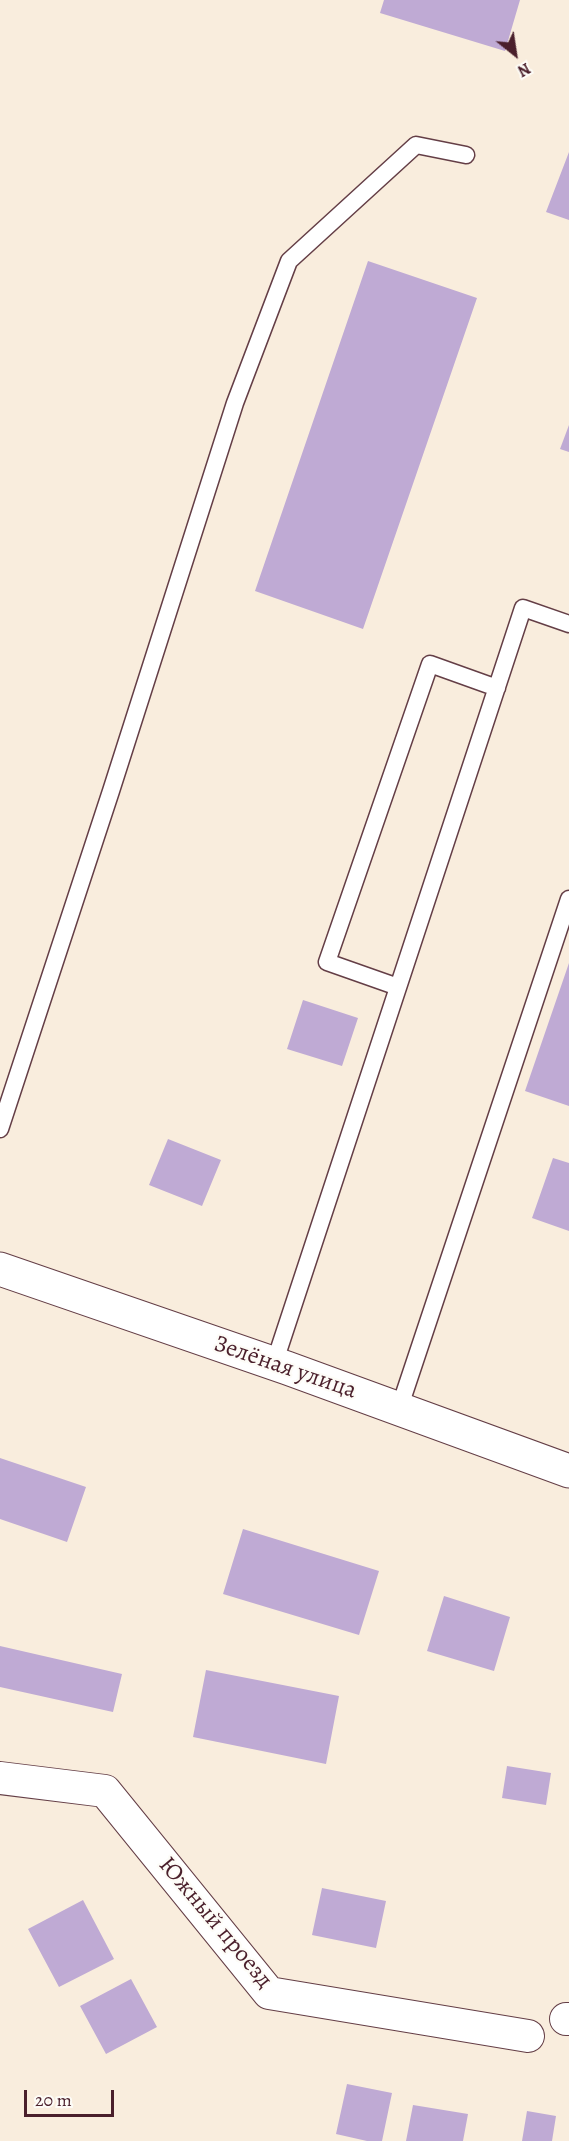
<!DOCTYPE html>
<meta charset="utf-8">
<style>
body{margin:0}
#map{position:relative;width:569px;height:2141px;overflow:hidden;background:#f9eddd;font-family:Alegreya,serif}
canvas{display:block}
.north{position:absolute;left:485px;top:24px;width:60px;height:60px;-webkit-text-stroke:4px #fdfcf7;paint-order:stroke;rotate:150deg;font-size:16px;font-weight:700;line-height:24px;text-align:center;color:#4a1f2b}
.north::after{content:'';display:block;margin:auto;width:21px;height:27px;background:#4a1f2b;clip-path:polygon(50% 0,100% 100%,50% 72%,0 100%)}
.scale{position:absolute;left:24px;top:2090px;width:90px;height:27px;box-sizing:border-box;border:3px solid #4a1f2b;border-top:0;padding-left:8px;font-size:18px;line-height:21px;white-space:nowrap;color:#4a1f2b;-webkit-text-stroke:4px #fdfcf7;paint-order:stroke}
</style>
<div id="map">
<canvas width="569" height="2141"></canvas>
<div class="north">N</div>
<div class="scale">20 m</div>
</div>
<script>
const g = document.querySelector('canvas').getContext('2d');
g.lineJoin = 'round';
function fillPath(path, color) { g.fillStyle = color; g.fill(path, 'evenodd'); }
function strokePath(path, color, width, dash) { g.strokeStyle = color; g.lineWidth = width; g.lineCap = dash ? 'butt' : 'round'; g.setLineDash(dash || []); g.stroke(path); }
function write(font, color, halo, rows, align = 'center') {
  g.font = font + ' Alegreya,serif'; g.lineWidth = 4.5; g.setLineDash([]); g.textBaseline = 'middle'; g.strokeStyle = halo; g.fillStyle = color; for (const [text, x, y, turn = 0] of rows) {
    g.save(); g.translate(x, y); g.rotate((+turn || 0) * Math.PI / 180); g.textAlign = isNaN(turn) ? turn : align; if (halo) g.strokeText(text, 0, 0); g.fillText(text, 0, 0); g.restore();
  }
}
fillPath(new Path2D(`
 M384,0H520L505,51L380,13Z
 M569,152V220L546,212Z
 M368,261L477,298L363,629L255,591Z
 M569,425V452L560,449Z
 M569,963V1106L525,1091Z
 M303,1000L358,1018L342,1066L287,1049Z
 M168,1139L221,1160L202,1206L149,1185Z
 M553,1158L569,1163V1231L532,1218Z
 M0,1458L86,1487L67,1542L0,1519Z
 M243,1529L379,1571L359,1635L223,1594Z
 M444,1596L510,1617L494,1671L427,1651Z
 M0,1646L122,1674L113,1712L0,1687Z
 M206,1670L339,1696L326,1764L193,1737Z
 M507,1766L551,1773L546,1805L502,1798Z
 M322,1888L386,1901L376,1948L312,1935Z
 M83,1900L114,1959L59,1987L28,1929Z
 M131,1979L157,2027L106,2054L80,2006Z
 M347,2084L392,2093L382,2141H367L336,2134Z
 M413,2105L468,2114L463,2141H406Z
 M527,2111L556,2116L552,2141H522Z`), '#bfaad4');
const lane = new Path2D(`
 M398,987L327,962L430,664L497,688
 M0,1129L111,791L235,403L289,261L416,145L466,155
 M274,1364L523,608L569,624
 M399,1409L569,899`);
const street = new Path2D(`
 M0,1778L105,1791L269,1993L528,2036
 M566,2019H569`);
const secondary = new Path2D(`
 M0,1269L287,1368L569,1471`);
strokePath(lane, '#643e46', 19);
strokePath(street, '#643e46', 34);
strokePath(secondary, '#643e46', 35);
strokePath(lane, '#fff', 16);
strokePath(street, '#fff', 32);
strokePath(secondary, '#fff', 33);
write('24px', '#4a1f2b', '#fdfcf7', [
 ["Зелёная улица",285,1368,19],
 ["Южный проезд",215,1923,50]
]);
</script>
